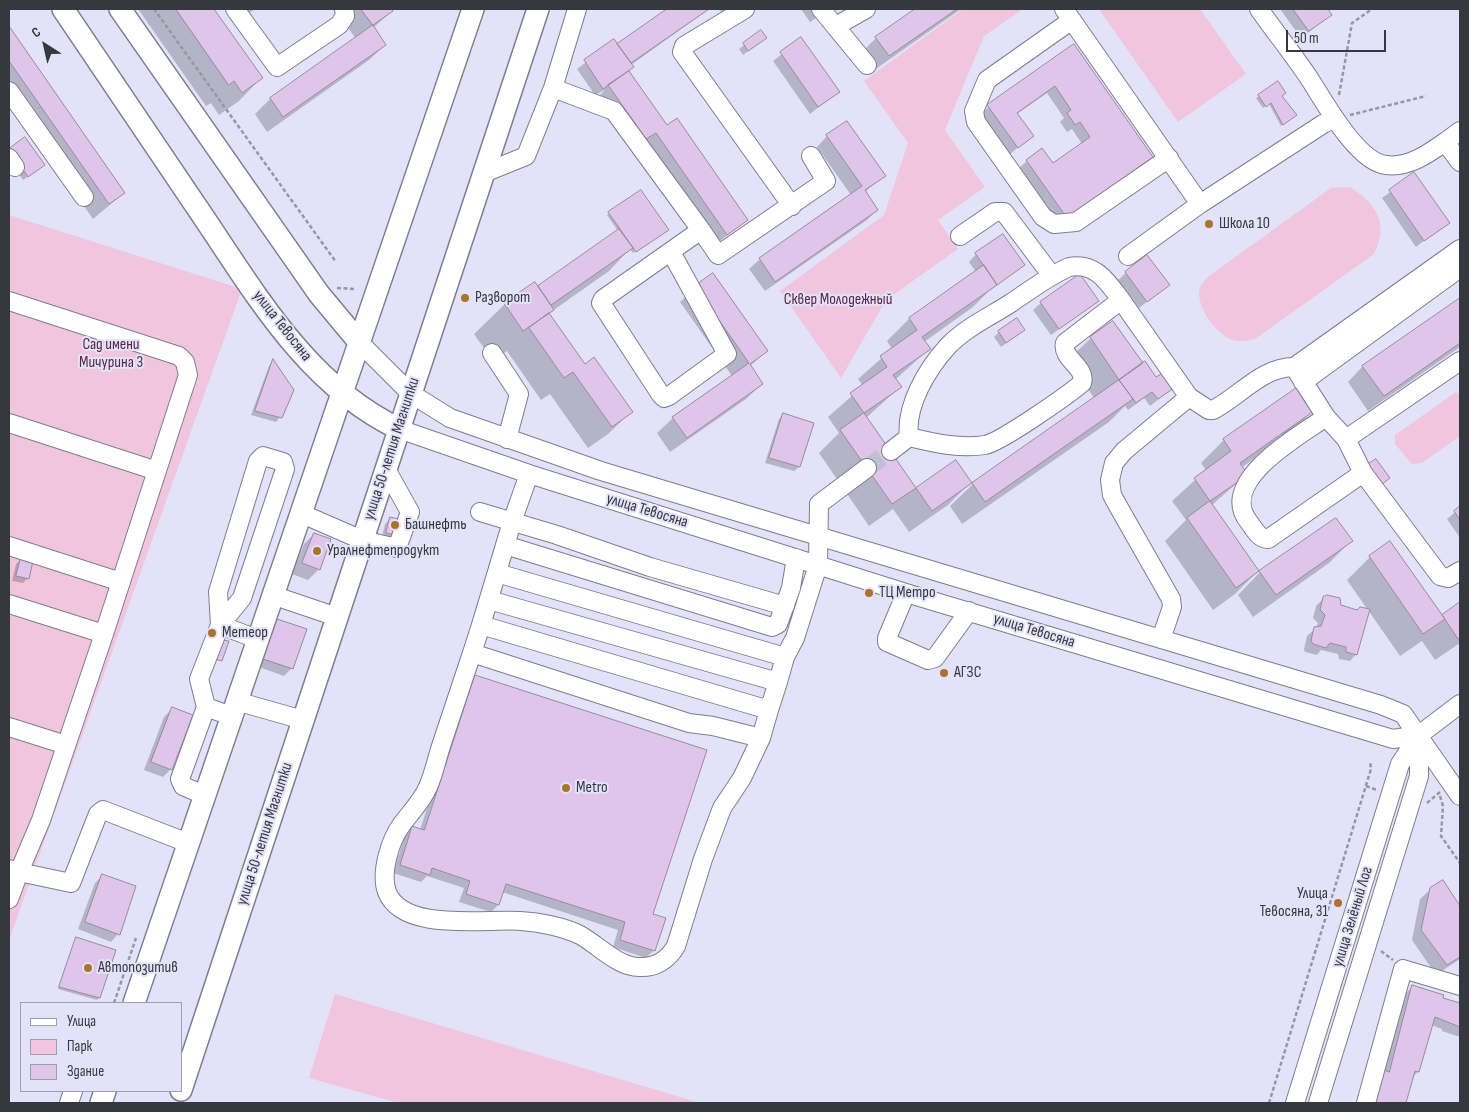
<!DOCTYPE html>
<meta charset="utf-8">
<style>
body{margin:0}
#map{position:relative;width:1469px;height:1112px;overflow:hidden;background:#e3e2f8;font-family:"Sofia Sans Condensed",sans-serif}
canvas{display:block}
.frame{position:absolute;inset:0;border:10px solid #37373f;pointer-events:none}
.legend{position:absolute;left:20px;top:1002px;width:162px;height:90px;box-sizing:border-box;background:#e3e2f8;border:1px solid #9e9eae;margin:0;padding:6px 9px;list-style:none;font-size:15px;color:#37373f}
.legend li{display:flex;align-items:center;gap:10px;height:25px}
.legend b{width:25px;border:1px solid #9e9eae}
.north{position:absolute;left:20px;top:20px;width:50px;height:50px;-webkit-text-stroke:4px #e3e2f8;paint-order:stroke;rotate:325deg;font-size:14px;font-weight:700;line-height:20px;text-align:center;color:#37373f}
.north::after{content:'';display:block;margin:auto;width:18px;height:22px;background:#37373f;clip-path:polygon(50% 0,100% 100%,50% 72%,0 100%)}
.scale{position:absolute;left:1286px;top:30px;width:100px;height:22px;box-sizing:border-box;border:2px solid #37373f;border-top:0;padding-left:6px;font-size:15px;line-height:18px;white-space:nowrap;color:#37373f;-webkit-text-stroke:4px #e3e2f8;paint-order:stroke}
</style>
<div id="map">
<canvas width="1469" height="1112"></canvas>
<div class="frame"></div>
<ul class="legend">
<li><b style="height:6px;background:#fff"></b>Улица</li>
<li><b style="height:14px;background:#efc6dd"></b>Парк</li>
<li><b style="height:14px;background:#dfc5ea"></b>Здание</li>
</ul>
<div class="north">С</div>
<div class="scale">50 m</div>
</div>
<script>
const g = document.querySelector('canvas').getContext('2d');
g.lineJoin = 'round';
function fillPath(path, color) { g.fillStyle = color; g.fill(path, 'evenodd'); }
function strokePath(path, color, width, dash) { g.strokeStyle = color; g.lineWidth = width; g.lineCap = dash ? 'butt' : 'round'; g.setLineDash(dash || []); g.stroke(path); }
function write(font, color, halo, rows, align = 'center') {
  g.font = font + ' "Sofia Sans Condensed",sans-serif'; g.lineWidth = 4; g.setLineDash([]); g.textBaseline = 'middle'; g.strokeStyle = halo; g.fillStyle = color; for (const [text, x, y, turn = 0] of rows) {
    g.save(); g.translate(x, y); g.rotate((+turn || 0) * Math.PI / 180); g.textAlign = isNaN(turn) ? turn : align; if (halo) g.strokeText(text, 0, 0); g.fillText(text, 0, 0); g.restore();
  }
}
fillPath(new Path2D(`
 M963,9H1023L984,36L945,130L985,187L938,220L958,249L886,300L841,378L780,291L884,215L908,143L864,81Z
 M1099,9H1200L1246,74L1178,122Z
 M1350,187C1377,204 1389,224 1374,254L1255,339C1245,341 1237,343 1228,338C1214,330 1195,305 1200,288C1201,284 1206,279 1209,276L1331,188Z
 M9,215L242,289L9,940Z
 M1456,392L1460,394V436L1422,463L1412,464L1395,444V435Z
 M335,994L700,1103H399L309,1078Z`), '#efc6dd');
fillPath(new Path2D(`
 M138,9H213L261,78L239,101L219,115L211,103L206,106Z
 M245,9H255L248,14Z
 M335,9H390L392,11L373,28L385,45L369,60L267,132L255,114L270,99L356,39Z
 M669,9H709L631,65L632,67L628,71L667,127L747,220L716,244L599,96L605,90L595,95L577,69L614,41L617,45Z
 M719,9H730L722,14Z
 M801,9H829L810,22Z
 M917,9H961L873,71L861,53L876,38Z
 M1280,9H1326L1331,15L1301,38Z
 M9,28L124,193L93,219L9,98Z
 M761,32L766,38L743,55L739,49Z
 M801,39L838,92L810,114L773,61Z
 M1074,46L1152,157L1059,225L1019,168L1027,161L1053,165L1082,144L1072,129L1067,132L1060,122L1064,118L1047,93L1017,114L1032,136L1010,154L981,113Z
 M1278,83L1281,96L1293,117L1281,126L1269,104L1263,108L1256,98Z
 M827,136L884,175L865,192L877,210L867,220L765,291L749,269L760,259L851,195L817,147Z
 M9,160L38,170L23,180Z
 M1414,174L1448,222L1416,247L1382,198Z
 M640,192L665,231L633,253L630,249L609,271L548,314L584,365L631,412L608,434L588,448L550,394L541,400L507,351L493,361L474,334L505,304L534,283L537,288L618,231L607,215Z
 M976,254L1023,265L989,291L973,307L924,342L929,349L895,380L900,387L866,418L916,489L955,462L970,483L948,505L909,532L893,509L869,526L819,453L839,433L828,417L863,386L858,379L892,349L887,341L909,319L976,272L969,262Z
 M1126,273L1168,285L1139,308L1118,280Z
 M696,287L767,351L750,366L762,384L746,399L670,452L657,433L673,418L732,376L680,302Z
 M1460,299V347L1368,411L1348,382L1363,366Z
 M1097,301L1051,335L1033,310L1041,303Z
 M1024,330L1001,347L994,337L999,332Z
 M1091,338L1173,388L1150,406L1144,398L1128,410L1125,406L1109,422L962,524L950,506L973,484L1094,398L1068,360Z
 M273,361L280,417L276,422L251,415L269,366Z
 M1297,389L1313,411L1290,433L1241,468L1246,475L1212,505L1258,571L1235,594L1213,610L1165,541L1186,520L1172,501L1206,470L1201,463L1224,440Z
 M784,415L799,467L794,471L765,463L779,419Z
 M1460,508V538L1447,519Z
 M390,519L394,540L382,537L385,524Z
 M314,534L319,569L308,580L292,574L304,544Z
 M1351,541L1329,563L1253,617L1238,595L1260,572Z
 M1390,543L1441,617L1460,604V643L1435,660L1422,641L1400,656L1347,580L1370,557Z
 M21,559L28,578L23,583L12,581L16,564Z
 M1324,598L1358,611L1361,608L1369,612L1357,653L1350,661L1339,659L1338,654L1321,650L1317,655L1305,652L1304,649L1307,636L1316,628L1318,623L1313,618L1316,606Z
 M277,620L292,668L284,676L256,666L270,628Z
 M475,676L654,950L646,958L613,947L618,930L502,892L498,905L491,912L459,902L464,888L427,876L421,882L393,873L405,835L413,827L420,830L467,684Z
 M172,709L171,769L163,777L144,770L164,717Z
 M103,875L118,934L111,942L78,929L95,883Z
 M1442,882L1460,909V959L1436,975L1412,940L1420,899L1431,889Z
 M76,939L99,998L97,1000L58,989Z
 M1412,987L1460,1005V1037L1442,1031V1029L1431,1025L1418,1072L1412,1077L1405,1103H1370L1384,1072L1386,1064H1384L1405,994Z`), '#0003');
const building = new Path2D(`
 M176,9H214L263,78L242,93L234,81L229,85Z
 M361,9H392L393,11L373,25Z
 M667,9H709L631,63L617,44Z
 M915,9H957L889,56L875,37Z
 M1293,9H1328L1332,15L1309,31Z
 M373,25L386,45L283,117L270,98Z
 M9,26L125,193L109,204L9,61Z
 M761,30L767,38L748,51L743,43Z
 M801,37L840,92L818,107L780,52Z
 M614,39L634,67L603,89L584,60Z
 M1074,44L1153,157L1067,218L1026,160L1042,148L1053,163L1090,137L1080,122L1075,125L1067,113L1071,110L1055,86L1017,113L1034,136L1018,148L987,105Z
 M629,71L667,125L677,118L748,220L727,235L656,133L646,139L608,85Z
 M1278,81L1286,93L1282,96L1297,115L1283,125L1271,103L1266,107L1258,95Z
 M847,121L886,176L865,190L878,210L775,282L759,258L862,186L826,135Z
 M25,137L45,165L28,177L9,149Z
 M1414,172L1450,223L1424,241L1389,190Z
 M641,190L669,230L636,252L608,212Z
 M619,229L633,248L551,305L538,286Z
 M1003,234L1025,265L997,285L975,253Z
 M1147,255L1170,285L1147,302L1125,272Z
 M984,265L997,285L922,337L931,349L893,375L902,387L864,413L850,393L887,367L880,356L917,330L909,318Z
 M713,273L768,351L750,364L763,384L687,438L672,417L749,363L695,286Z
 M1080,274L1099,301L1059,329L1040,302Z
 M535,282L554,310L523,331L504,303Z
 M1460,298V343L1384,396L1362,366Z
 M549,313L585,364L594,357L633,412L612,427L573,372L564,378L529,328Z
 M1017,318L1025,330L1006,343L998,331Z
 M1113,321L1143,363L1119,380L1090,337Z
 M273,359L294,390L282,418L255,411Z
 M1145,361L1156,377L1163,373L1174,388L1158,399L1152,392L1136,403L1119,380Z
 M1119,380L1133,399L985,502L972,483Z
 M1298,387L1314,411L1240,463L1248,475L1210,501L1194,478L1231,451L1223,439Z
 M783,413L814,423L800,467L769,458Z
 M864,413L916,488L892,504L840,430Z
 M1376,459L1390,478L1381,485L1367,465Z
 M956,460L972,483L932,511L916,488Z
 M1210,501L1259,571L1236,588L1187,518Z
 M1460,506V520L1454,511Z
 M390,517L403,520L400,536L386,533Z
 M1336,518L1353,541L1276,595L1259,571Z
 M314,533L331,539L320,570L302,563Z
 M1390,541L1445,619L1423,634L1369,556Z
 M21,558L33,561L29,579L16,576Z
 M1327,595L1340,598L1341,605L1357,610L1360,607L1370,609L1357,655L1346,652V647L1330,643L1326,648L1313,644L1311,641L1314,627L1321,626L1325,615L1320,610L1323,597Z
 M1460,602V637L1458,639L1442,615Z
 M277,619L307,629L293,669L263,659Z
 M222,640L229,641L222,661L211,658Z
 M475,675L707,750L653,914L666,918L655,951L620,940L625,922L506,884L499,905L466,894L470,881L432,868L430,875L400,865L412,826L424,830Z
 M172,707L193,715L172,770L151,762Z
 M102,874L136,886L120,935L85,922Z
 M1443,880L1460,906V957L1447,965L1421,930L1430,888Z
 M76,937L116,950L100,998L59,987Z
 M1412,985L1444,995L1443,998L1460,1003V1027L1435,1017L1419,1072L1415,1071L1406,1103H1374L1384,1070L1389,1072Z`);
fillPath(building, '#dfc5ea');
strokePath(building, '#978a9c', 1);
strokePath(new Path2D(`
 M867,468L891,451`), '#c1c0d3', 18, [18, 9]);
const minor = new Path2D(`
 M235,9L277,67L339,25L345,16L344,9
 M745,9L684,46L682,52L792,206
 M821,9L867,65
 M1064,9L1200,204
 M1259,9C1275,32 1293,54 1309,78C1324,101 1357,162 1386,165C1408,168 1428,154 1445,142L1460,162
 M1072,20L987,80L974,111L976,122L1043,217L1054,224L1076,222L1169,158
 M836,26L866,9
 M553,88L614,111L701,230L603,299L601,303L661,395L664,398L669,396L727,354L671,252
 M9,91L84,197
 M1445,142L1460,131
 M9,158L15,167
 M484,173L526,156L553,88L577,9
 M701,230L718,255L826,181L811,156
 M960,236L995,212H1004L1052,276
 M1460,249L1294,367L1326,417C1299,436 1216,482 1249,522C1254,529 1259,539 1268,539L1363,473L1440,576L1448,578L1460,571
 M1128,256L1200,204L1323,124L1334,119
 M9,301L179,356L185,362L188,375L104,634L41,820L19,872L71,883L98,814L103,810L188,843
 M359,342L410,393L450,418L601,471L1381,705L1403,714L1460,796
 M492,353L519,394L507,439
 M1303,382L1460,268
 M1326,417L1346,439L1363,473
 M9,423L157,471
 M399,429L529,474L906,593L1393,739L1419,735
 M909,437C905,406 927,369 948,346C965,328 991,316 1011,303C1030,290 1049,276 1069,267C1095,262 1107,281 1121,300
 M1346,439L1460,361
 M891,451L909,437C934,443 960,449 985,445C1001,442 1068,395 1082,383C1087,367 1061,359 1065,343L1121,300L1189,397
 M263,456L283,462L285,469L242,598L220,625L218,592L258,461Z
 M480,512L557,535L650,567L785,606
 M300,513L362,540L397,548L410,512L386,469
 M505,545L772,627L778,624L791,588L796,558
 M9,546L121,582
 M497,573L785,657L778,682
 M906,593L887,638V642L928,660L935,658L969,611
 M272,595L337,617
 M489,600L778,682L769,710L481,625L512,522L529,474
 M9,604L104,634
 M481,625L472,653L689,723L713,726L761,738L769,710
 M1161,639L1172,607L1171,599L1118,506L1112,495L1110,480L1114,463L1124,451L1189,397L1209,410H1213C1240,396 1262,367 1294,367
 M472,653C462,683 452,713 442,743C437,758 434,773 428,787C422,801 411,812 402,824C390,840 380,873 387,892C403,933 487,918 521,921C539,922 564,927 580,935C598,945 618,967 639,967C655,968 668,960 676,946L703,859L722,808L742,778L761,738
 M785,657L795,638L818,565L819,504L867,468
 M236,701L303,720
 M206,707L199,679L220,625L257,639
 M9,727L66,745
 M204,795L183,786L180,779L206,707L231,716
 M9,869L19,872L9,899
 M69,1103L73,1091
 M1295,1103L1400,764L1419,735L1460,704
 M1318,1103L1419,776V735
 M1366,1103L1403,969L1460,986`);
const major = new Path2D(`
 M63,9C106,73 150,138 194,203C251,286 304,384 399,429
 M120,9L319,294L359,342
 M134,1003L473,9
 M181,1090L538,9
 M101,1103L105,1091`);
strokePath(minor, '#7e7d90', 20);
strokePath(major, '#7e7d90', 24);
strokePath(new Path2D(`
 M154,9L336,262
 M1339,95L1352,23L1372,9
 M1350,115L1426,96
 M337,288L356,289
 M1366,786L1377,790
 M1440,796L1443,806L1441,836L1460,863
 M1427,803L1440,792
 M1381,951L1393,960
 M114,1003L136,938
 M1269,1103L1371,769L1370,761`), '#9796a6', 2.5, [4, 2.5]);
strokePath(minor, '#fff', 18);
strokePath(major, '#fff', 21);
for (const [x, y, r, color] of [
 [1209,224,5,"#aa722f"],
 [465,298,5,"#aa722f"],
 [395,525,5,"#aa722f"],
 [317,551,5,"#aa722f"],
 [869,593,5,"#aa722f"],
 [212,633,5,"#aa722f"],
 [944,673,5,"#aa722f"],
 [566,788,5,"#aa722f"],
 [1338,903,5,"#aa722f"],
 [88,968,5,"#aa722f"]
]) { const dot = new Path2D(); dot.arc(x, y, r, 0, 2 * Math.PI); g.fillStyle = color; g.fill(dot); strokePath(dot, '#e3e2f8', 2); }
write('16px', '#37373f', '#e3e2f8', [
 ["Школа 10",1219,224],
 ["Разворот",475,298],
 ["Башнефть",405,525],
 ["Уралнефтепродукт",327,551],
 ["ТЦ Метро",879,593],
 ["Метеор",222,633],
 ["АГЗС",954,673],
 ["Metro",576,788],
 ["Улица",1328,894,"right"],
 ["Тевосяна, 31",1328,912,"right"],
 ["Автопозитив",98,968]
], 'left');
write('16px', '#592647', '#e3e2f8', [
 ["Сквер Молодежный",838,300],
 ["Сад имени",111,345],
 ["Мичурина 3",111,363]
]);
write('16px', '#37373f', '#e3e2f8', [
 ["улица Тевосяна",282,326,52],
 ["улица 50-летия Магнитки",392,449,-72],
 ["улица Тевосяна",647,511,17],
 ["улица Тевосяна",1034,631,17],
 ["улица 50-летия Магнитки",265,834,-72],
 ["улица Зелёный Лог",1353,917,-73]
]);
</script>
